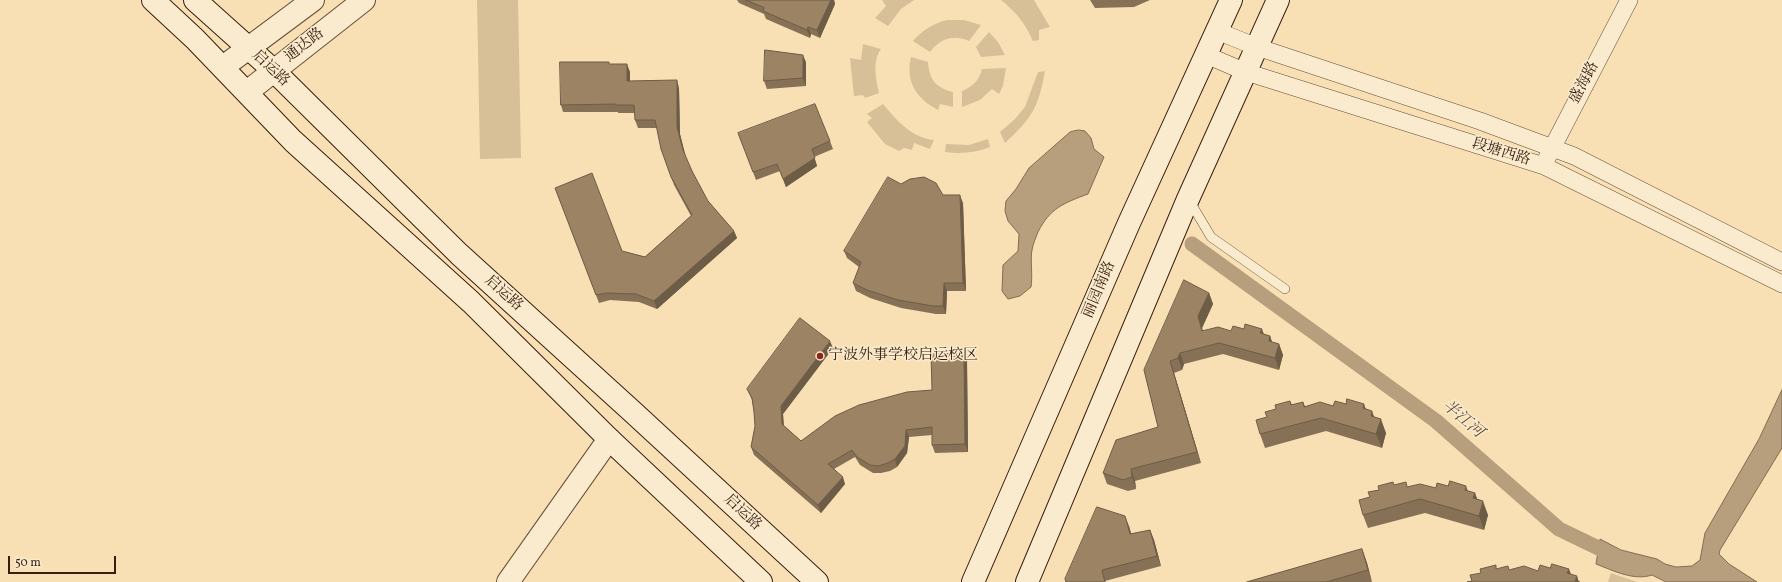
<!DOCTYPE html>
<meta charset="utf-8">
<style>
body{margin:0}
#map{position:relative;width:1782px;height:582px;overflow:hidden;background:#f8e0b4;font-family:Vollkorn,serif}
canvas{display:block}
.scale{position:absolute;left:8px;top:556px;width:108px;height:18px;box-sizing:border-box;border:2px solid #381e0e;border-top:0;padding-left:5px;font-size:12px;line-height:14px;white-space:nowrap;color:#381e0e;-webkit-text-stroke:3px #faebce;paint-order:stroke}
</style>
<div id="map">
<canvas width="1782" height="582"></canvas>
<div class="scale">50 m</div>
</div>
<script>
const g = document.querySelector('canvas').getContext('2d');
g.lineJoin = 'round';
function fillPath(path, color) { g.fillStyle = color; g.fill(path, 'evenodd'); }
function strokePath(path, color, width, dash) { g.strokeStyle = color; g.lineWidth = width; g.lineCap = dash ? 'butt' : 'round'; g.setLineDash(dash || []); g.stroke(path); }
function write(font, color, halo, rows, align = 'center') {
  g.font = font + ' Vollkorn,"Noto Serif SC",serif'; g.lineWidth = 3; g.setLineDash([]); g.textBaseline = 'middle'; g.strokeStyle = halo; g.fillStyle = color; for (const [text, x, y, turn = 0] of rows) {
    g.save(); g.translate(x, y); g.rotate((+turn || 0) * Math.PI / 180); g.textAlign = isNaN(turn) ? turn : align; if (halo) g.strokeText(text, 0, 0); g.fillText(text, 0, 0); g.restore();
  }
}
fillPath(new Path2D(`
 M477,0H518L521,158L480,159Z
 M882,0H914L901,9L888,26L875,18L886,6Z
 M1001,0H1034L1050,27L1039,30V40L1033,41C1025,23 1016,12 1001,0Z
 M947,20H964L981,25L969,41C953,34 940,39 930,52L913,41C923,30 932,24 947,20Z
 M989,32L998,42L1005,55L981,57L976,47Z
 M863,44L881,49C872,61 876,79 879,93L865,98L863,95L854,96L850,58L861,60Z
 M911,57L928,62C929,79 936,88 953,92V107L940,104L938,110C917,99 905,82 911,57Z
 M1006,68L1003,86L999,94L992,89L980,100L962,107V91C972,87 979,81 982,69Z
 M1045,71C1038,108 1033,117 1005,143L1000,132L1015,119L1025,107L1038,72Z
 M883,104C896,120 912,138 934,140L930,149L914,143L912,150L904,148L899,151L885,144L867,122L872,118L867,114Z
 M988,139L990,147C975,153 961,154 945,152L946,144L969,145Z
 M1611,573L1637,582H1608Z`), '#d7bf98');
const water = new Path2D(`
 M1079,130L1085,131L1091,138L1094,149L1104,157L1088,194C1064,203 1050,208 1038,232C1036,237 1033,244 1032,250C1030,260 1033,274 1031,287L1020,296L1008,299L1002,291L1003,265L1018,251L1019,234L1008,221L1005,211L1006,201L1016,189L1029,168L1070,132Z
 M1782,390V448L1720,550L1719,554L1729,564L1757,582H1666L1652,575C1634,581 1614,571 1596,564L1600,539L1621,550L1657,559L1665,564L1676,567L1692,566L1700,560L1705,533L1759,439Z`);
fillPath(water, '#b79e7c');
strokePath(water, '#846b50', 1);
strokePath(new Path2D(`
 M1192,244L1436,421L1559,529L1617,557`), '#b79e7c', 15);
const service = new Path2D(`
 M1189,200L1211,237L1285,289`);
const minor = new Path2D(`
 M1217,31L1257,47L1480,121L1574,156L1782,262
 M1206,55L1246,72L1544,166L1782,284
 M1547,158L1629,0`);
const tertiary = new Path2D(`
 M223,67L313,0
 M247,92L364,0
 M508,582L609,439`);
const secondary = new Path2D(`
 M153,0L195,39L293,141L471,302L609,439L761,582
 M195,0L273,70L459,254L635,414L817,582
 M973,582L1129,223L1231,0
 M1027,582L1188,199L1278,0`);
strokePath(service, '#684e38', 10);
strokePath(minor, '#684e38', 18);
strokePath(tertiary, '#684e38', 24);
strokePath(secondary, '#381e0e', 24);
strokePath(service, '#faebce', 9);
strokePath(minor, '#faebce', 17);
strokePath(tertiary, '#faebce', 22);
strokePath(secondary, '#faebce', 22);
fillPath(new Path2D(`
 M737,0H834L835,4L820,38L811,34L810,38L766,19L764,14L739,3Z
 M1090,0H1150L1134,7L1095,8Z
 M806,62V86L767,89L764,81Z
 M610,64L630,72V81L679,88L680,134L685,156L692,171L708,201L734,231L737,238L657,309L639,302L610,300L599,303L555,188L622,251L645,257L691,216L674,185L661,149L657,128H638L635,120V113H618V112H563L561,105Z
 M738,133L830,141L833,149L814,157L817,166L786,187L780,171L756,180Z
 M901,184L943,195L963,203L966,291H947L946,314H936L901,308L870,298L856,291L853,283L859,267L847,258L844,251Z
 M1209,293L1213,304L1202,328L1203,331H1231L1264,334L1270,336L1272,342L1279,344L1283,355L1279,370L1223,354L1184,364L1182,370L1174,373L1201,463L1135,481L1136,489L1128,491L1107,484L1103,473L1158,427L1144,370Z
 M833,348L783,414L784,426L801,441L932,390L964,353L967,361L968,452L935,453L932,445V435L909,437L907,453L897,467L890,471L881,473H873L860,465L855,457L834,469L845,484L821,513L754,455L751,447L755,426L754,412L752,400L747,389Z
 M1290,401L1292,405L1303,402L1305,406H1333L1366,409L1375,417L1386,433L1382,448L1326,431L1265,448L1260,434L1267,417L1276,409Z
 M1395,485L1408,487L1436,488L1468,491L1475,493L1477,499L1488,515L1484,530L1425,513L1368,528L1363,515L1370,497Z
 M1129,526L1131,534L1150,530L1154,540L1161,566L1105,581L1106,582H1066Z
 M1362,549L1367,563L1372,582H1247Z`), '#867156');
fillPath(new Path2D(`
 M831,0H834L835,4L820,38L817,30Z
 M808,27L811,34L810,38L807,30Z
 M803,55L806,62V86L803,78Z
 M627,64L630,72V89L627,81Z
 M677,80L679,88L680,134L686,157L683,150L677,127Z
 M812,149L817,166L786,187L783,179Z
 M960,195L963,203L966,291L963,283Z
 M734,231L737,238L657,309L654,301Z
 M944,283L947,291L946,314L943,306Z
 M1209,293L1213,304L1202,328L1206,343L1202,331L1198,316Z
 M1262,329L1266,340L1260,333Z
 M1270,336L1274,348L1269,341Z
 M830,341L833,348L783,414L784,432L782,424L781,406Z
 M1279,344L1283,355L1279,370L1275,358Z
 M964,353L967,361L968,452L965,444Z
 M1180,353L1184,364L1182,370L1178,358Z
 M1170,361L1174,373L1201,463L1197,452Z
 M1364,404L1369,418L1363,408Z
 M1372,411L1377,425L1371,416Z
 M1381,419L1386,433L1382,448L1376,434Z
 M906,430L909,437L907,453L897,467L895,459Z
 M1131,469L1135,481L1136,489L1132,477Z
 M843,477L845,484L821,513L818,505Z
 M1466,486L1471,500L1465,490Z
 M1475,493L1480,507L1473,498Z
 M1483,501L1488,515L1484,530L1479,516Z
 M1125,516L1129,526L1134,544L1130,534Z
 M1150,530L1154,540L1161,566L1157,556Z
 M1362,549L1367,563L1372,582L1368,570Z
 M1569,569L1574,582L1567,573Z
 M1577,576L1579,582L1575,581Z`), '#6d5c46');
const building = new Path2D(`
 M746,0H831L817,30L808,27L807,30L763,11L764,8Z
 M765,50L803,55V78L764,81Z
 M560,62H609V64H627V81L677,80V127L683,150L692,171L708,201L734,231L654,301L636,294L607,293L596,295L555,188L592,173L622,251L645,257L692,215L671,177L661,149L655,120H635L634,105H616V104L561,105Z
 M815,104L830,141L812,149L815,158L783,179L777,164L753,172L738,133Z
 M888,177L901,184L910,179L924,177L936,183L943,195H960L963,283H944L943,306H933L898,300L867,290L853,283L861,262L844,251Z
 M1184,280L1209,293L1198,316L1202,331L1218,327L1231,331L1233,326L1244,329L1245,324L1262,329L1260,333L1270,336L1269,341L1279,344L1275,358L1219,343L1180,353L1178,358L1170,361L1197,452L1131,469L1132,477L1123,480L1103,473L1116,440L1158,427L1144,370Z
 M800,318L830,341L781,406L782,424L801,441L835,416L859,405L907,392L932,390L931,354L964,353L965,444L932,445V427L906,430L905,446L895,459L888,463L878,466L870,465L857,457L852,450L828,464L843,477L818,505L751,447L755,426L754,412L752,398L747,389Z
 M1347,399L1364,404L1363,408L1372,411L1371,416L1381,419L1376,434L1321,418L1260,434L1256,420L1267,417L1265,412L1276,409L1275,405L1290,401L1291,405L1303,402L1304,407L1320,402L1333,406L1335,401L1346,404Z
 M1450,481L1466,486L1465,490L1475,493L1473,498L1483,501L1479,516L1420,499L1363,515L1359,500L1370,497L1368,492L1379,490L1378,486L1393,482L1394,485L1406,482L1407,487L1420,484L1436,488L1437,483L1448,486Z
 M1097,507L1125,516L1130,534L1150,530L1157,556L1102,570L1105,582H1066L1065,579Z
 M1362,549L1368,570L1326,582H1247Z
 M1552,564L1569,569L1567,573L1577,576L1575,581L1580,582H1467L1472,581L1470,575L1481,573L1480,569L1496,565V569L1508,566L1509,570L1524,566L1538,571L1540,565L1550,568Z`);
fillPath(building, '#9c8364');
strokePath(building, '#6d5c46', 1);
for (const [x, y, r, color] of [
 [820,356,4,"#8f2418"]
]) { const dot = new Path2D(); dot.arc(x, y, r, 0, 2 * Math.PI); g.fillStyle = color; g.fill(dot); strokePath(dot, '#faebce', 1.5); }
write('15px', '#381e0e', '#faebce', [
 ["通达路",305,46,-38],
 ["启运路",270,69,43],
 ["盛海路",1585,83,-62],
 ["段塘西路",1501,153,17],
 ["丽园南路",1100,290,-67],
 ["启运路",503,294,42],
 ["启运路",742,513,43]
]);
write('15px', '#381e0e', '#faebce', [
 ["宁波外事学校启运校区",828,356]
], 'left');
write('italic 16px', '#644b34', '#faebce', [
 ["半江河",1462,420,40]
]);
</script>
